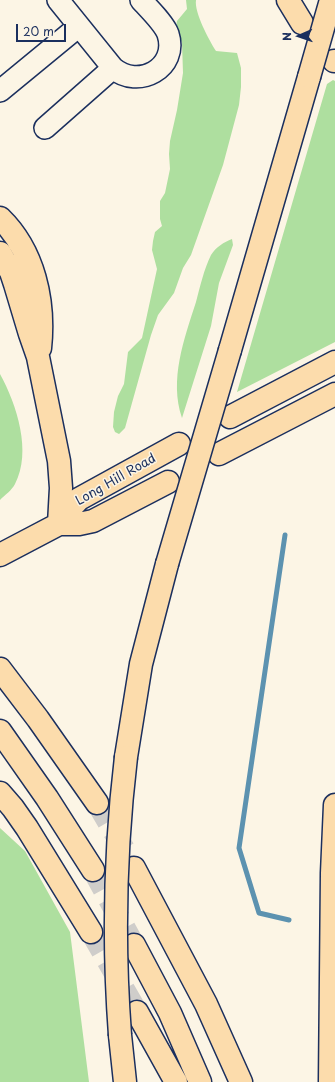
<!DOCTYPE html>
<style>
body{margin:0}
#map{position:relative;width:335px;height:1082px;overflow:hidden;background:#fcf5e5;font-family:"Playpen Sans",sans-serif}
canvas{display:block}
.north{position:absolute;left:279px;top:16px;width:40px;height:40px;-webkit-text-stroke:3px #fcf5e5;paint-order:stroke;rotate:268deg;font-size:11px;font-weight:700;line-height:16px;text-align:center;color:#1b2f5e}
.north::after{content:'';display:block;margin:auto;width:14px;height:18px;background:#1b2f5e;clip-path:polygon(50% 0,100% 100%,50% 72%,0 100%)}
.scale{position:absolute;left:16px;top:24px;width:50px;height:18px;box-sizing:border-box;border:2px solid #1b2f5e;border-top:0;padding-left:5px;font-size:12px;line-height:14px;white-space:nowrap;color:#1b2f5e;-webkit-text-stroke:3px #fcf5e5;paint-order:stroke}
</style>
<div id="map">
<canvas width="335" height="1082"></canvas>
<div class="north">N</div>
<div class="scale">20 m</div>
</div>
<script>
const g = document.querySelector('canvas').getContext('2d');
g.lineJoin = 'round';
function fillPath(path, color) { g.fillStyle = color; g.fill(path, 'evenodd'); }
function strokePath(path, color, width, dash) { g.strokeStyle = color; g.lineWidth = width; g.lineCap = dash ? 'butt' : 'round'; g.setLineDash(dash || []); g.stroke(path); }
function write(font, color, halo, rows, align = 'center') {
  g.font = font + ' "Playpen Sans",sans-serif'; g.lineWidth = 3; g.setLineDash([]); g.textBaseline = 'middle'; g.strokeStyle = halo; g.fillStyle = color; for (const [text, x, y, turn = 0] of rows) {
    g.save(); g.translate(x, y); g.rotate((+turn || 0) * Math.PI / 180); g.textAlign = isNaN(turn) ? turn : align; if (halo) g.strokeText(text, 0, 0); g.fillText(text, 0, 0); g.restore();
  }
}
fillPath(new Path2D(`
 M186,0H196C194,12 209,40 216,51L237,53L241,68V87L239,105L223,165L191,255L183,268L174,293L158,315L151,335L125,428L119,434L115,432L113,427L114,412L118,396L124,384L128,352L142,338L157,269L152,250L153,241L155,232L162,226L160,219V201L165,193L170,169L169,154L170,141L177,110L183,73L182,43L176,27L177,21L187,9Z
 M333,80L335,81V342L237,392L327,84Z
 M232,239L233,245L219,283L211,326L182,418C169,380 184,339 196,302C200,287 204,269 211,255C216,247 224,242 232,239Z
 M0,374C17,405 32,452 15,484C12,490 5,495 0,500Z
 M0,828L25,851L70,932L89,1082H0Z`), '#aedf9f');
strokePath(new Path2D(`
 M285,535L239,848L259,913L289,920`), '#5c92b0', 5);
strokePath(new Path2D(`
 M97,803L124,849
 M93,870L134,945
 M91,932L137,1012`), '#cfcdca', 22, [22, 11]);
const minor = new Path2D(`
 M58,0L113,68
 M0,91L79,26
 M45,128L113,68C138,90 179,68 168,34C164,23 149,9 141,0`);
const highway = new Path2D(`
 M288,0L302,23
 M334,61H335
 M0,218C34,251 45,301 40,348
 M0,253L11,272L15,284L30,334L38,357L59,461L61,488L59,524
 M230,350L309,77
 M230,417L335,362
 M219,454L335,394
 M59,524L67,512L79,499L179,444
 M59,524H79L93,521L168,482
 M0,555L59,524
 M0,669L38,719L97,803
 M0,731L47,798L93,870
 M126,757L141,664L167,564
 M0,793L13,808L27,828L91,932
 M134,868L206,1004L241,1082
 M134,945L170,1013L200,1082
 M137,1012L176,1082
 M120,1035L125,1082
 M330,1082L332,873L335,805`);
strokePath(minor, '#1b2f5e', 24);
strokePath(highway, '#1b2f5e', 25);
strokePath(minor, '#fcf5e5', 21);
strokePath(highway, '#fcdcac', 22);
const highwayBridge = new Path2D(`
 M309,77L331,0
 M167,564L230,350
 M120,1035C113,942 115,849 126,757`);
strokePath(highwayBridge, '#1b2f5e', 25, []);
strokePath(highwayBridge, '#fcdcac', 22);
write('13px', '#1b2f5e', '#fcf5e5', [
 ["Long Hill Road",116,480,-30]
]);
</script>
